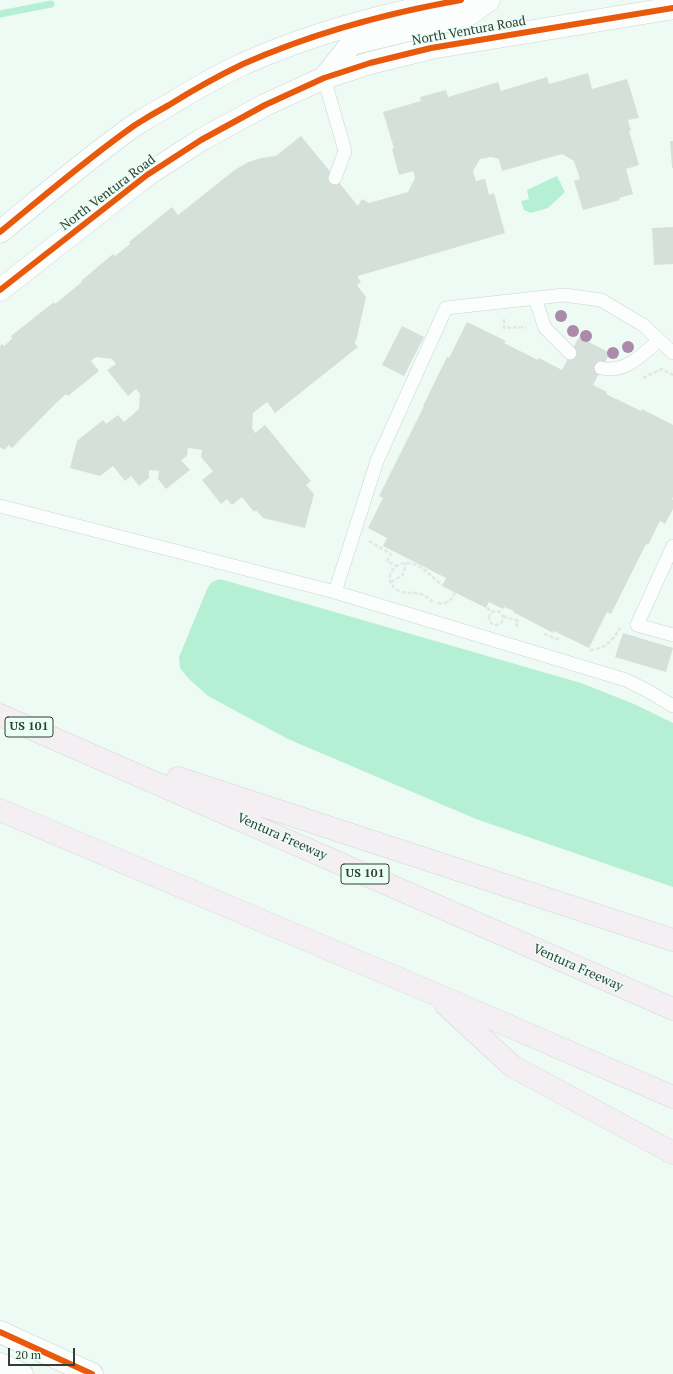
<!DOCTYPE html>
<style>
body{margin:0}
#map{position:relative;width:673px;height:1374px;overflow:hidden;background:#eefaf4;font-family:"PT Serif",serif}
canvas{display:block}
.scale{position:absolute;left:8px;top:1348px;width:67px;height:18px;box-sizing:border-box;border:2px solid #333e38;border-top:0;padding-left:5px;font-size:12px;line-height:14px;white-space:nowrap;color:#333e38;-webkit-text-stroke:3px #e9fff4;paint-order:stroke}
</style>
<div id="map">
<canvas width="673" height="1374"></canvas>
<div class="scale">20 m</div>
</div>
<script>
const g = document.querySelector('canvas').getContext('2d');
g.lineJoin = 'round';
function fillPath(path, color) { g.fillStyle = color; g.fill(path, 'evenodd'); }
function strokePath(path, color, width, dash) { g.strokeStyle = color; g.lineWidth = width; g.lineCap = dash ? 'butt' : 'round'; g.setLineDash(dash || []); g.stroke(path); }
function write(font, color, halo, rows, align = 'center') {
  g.font = font + ' "PT Serif",serif'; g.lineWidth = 3; g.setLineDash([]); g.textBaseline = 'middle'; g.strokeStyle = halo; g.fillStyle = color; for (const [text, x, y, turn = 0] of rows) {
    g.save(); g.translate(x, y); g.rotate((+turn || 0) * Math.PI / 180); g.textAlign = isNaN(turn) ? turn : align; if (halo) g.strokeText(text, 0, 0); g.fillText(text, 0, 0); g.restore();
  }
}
fillPath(new Path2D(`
 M557,176L565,192L548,208L531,213L524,210L521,201L529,199L527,190Z
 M220,579L581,683L634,704L673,723V887L476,819L288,739L208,696L188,678L180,668L179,657L208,587L212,582Z`), '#b5efd4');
strokePath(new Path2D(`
 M0,14L51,4`), '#b5efd4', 7);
fillPath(new Path2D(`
 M588,73L592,89L627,79L639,118L628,120L631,131H629L639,165L626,169L633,194L619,198L620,200L583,210L574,181L580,179L574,161L562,154L502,171L499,159L491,157L480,159L473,171L476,181L485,179L489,195L494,193L505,233L358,276V278L361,282L357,285L366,297L356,341L354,342L358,347L275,413L267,402L253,413L252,428L255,433L265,425L311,481L306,485L314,494L305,528L263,518L256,510L254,512L242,497L232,505L227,499L221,504L202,480L213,471L201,457L202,450L188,448L187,456L181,460L190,470L166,489L158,479L159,471L149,470V478L139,486L131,476L125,481L113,466L100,476L70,468L77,441L103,420L106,424L118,415L124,422L139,409L140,394L136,389L128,396L107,370L116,364L112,359L96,357L91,361L99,371L68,396L66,394L55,404L12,448L9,445L4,450L0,447V346L2,344L4,346L12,339L11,336L54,302L55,304L82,282L81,281L113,254L115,256L130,244L129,242L172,207L178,215L236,169L249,162L261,158L276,156L301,136L358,206L362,199L369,203L408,192L415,178L413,171L399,175L392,149L394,148L383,112L421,101L420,97L446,90L448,97L498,82L501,91L547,77L549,84Z
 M670,141H673V168H672Z
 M673,227V264L654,265L652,228Z
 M467,322L506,341L504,343L538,360L539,358L562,370L579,337L610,353L593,385L607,392L606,394L641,411L642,409L673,425V497L672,499L673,500V509L665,524L660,521L648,545L646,544L611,614L607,612L589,648L554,631L553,633L513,612L514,611L504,607L503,609L489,602L486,608L442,586L446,578L383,546L387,538L368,528L383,498L379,496L424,406H423L447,357L449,358Z
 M402,326L424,337L404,376L382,365Z
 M623,633L673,648L666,672L615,657Z`), '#d5e0da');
const service = new Path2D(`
 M324,78L345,151L335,178
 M535,298L545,328L570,353
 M601,368C625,374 643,354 659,340
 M0,506L335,592L377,461L446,308L564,295L601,300L643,325L673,353
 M673,546L637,625L673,635
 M335,592L626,680L648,691L673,706`);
const tertiary = new Path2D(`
 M0,1332L92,1374
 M0,1364L22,1374`);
const secondary = new Path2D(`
 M324,78L351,44L467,16L489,0
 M0,232C44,196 88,158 135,125C146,118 158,111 169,105C193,90 218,76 243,64C313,33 387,13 461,0
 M0,290L147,175L201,140L265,105L324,78L370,63L431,48L673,8`);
const motorway = new Path2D(`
 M0,715L673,1009
 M178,778L673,940
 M0,810L435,994L673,1097
 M446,1005L512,1066L673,1153`);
strokePath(service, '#cbd5d0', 14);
strokePath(tertiary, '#cbd5d0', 23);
strokePath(secondary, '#cbd5d0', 23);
strokePath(motorway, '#d0d7d3', 23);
strokePath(new Path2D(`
 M504,319V328L526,327
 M643,378L662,369L673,375
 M369,541L391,554L387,561L396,566
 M391,582L403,575L406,563
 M433,602C429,599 425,595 420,594C412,592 402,594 396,589C382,579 394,561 409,563C424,565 431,578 443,585
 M438,603C447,604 451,601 455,592
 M487,608L492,612
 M489 618a7 7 0 1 1 14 0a7 7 0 1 1-14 0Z
 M503,616L518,621L516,627H518
 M544,634L560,640
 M590,650C605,649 613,640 620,628`), '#e3e7e6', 2.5, [4, 2]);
strokePath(service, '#fcfefd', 13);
strokePath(tertiary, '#fcfefd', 22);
strokePath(secondary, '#fcfefd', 22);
strokePath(motorway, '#f4eff3', 22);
strokePath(new Path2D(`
 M0,232C44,196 88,158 135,125C146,118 158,111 169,105C193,90 218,76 243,64C313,33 387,13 461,0
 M0,290L147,175L201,140L265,105L324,78L370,63L431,48L673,8
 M0,1332L92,1374`), '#e8590c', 6);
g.fillStyle = '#ab8ba9';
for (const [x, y] of [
 [561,316],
 [573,331],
 [586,336],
 [628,347],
 [613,353]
]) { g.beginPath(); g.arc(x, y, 6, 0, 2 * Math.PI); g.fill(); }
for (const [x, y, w] of [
 [29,727,48],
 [365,874,48]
]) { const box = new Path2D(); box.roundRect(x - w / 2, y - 10, w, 20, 3); g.fillStyle = '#e9fff4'; g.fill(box); strokePath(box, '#333e38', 1); }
write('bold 12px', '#333e38', null, [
 ["US 101",29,727],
 ["US 101",365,874]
]);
write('13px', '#333e38', '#e9fff4', [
 ["North Ventura Road",469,31,-10],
 ["North Ventura Road",108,193,-37],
 ["Ventura Freeway",282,837,24],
 ["Ventura Freeway",578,968,24]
]);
</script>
